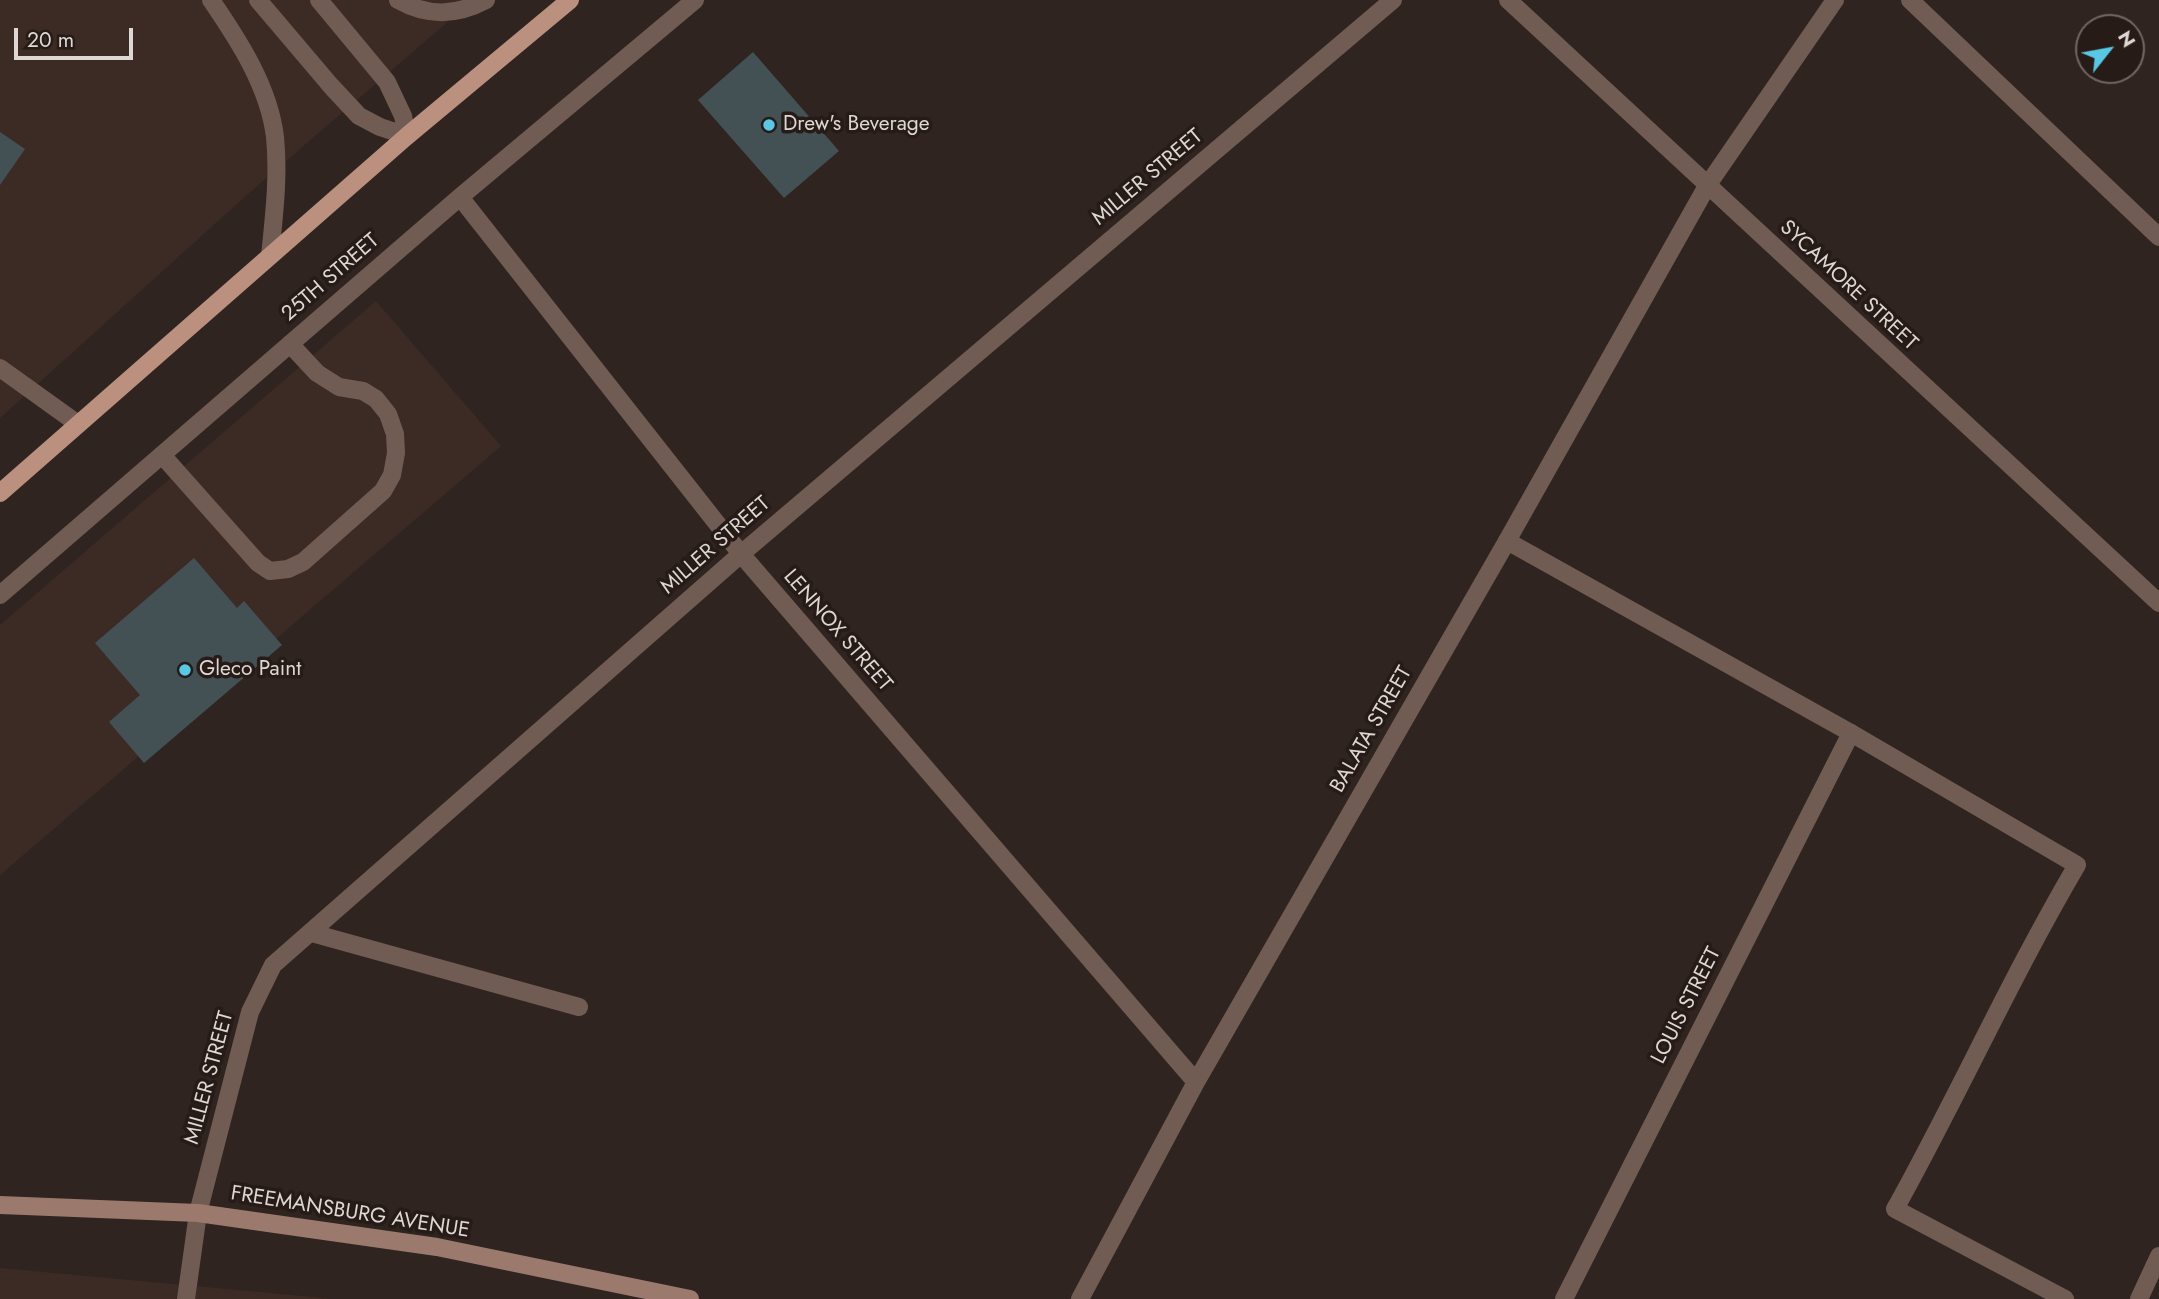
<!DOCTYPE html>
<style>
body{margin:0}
#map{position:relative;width:2159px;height:1299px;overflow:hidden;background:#302420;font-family:Jost,sans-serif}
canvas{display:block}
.north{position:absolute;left:2075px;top:14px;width:70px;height:70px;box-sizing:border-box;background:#261b17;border:2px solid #706663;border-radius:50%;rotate:59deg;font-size:19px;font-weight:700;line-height:28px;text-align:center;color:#ded7d4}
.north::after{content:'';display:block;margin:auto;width:24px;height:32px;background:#58c8e4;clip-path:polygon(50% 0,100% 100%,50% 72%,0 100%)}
.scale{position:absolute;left:14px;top:28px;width:119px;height:32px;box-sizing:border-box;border:4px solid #ded7d4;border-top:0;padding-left:9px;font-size:21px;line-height:24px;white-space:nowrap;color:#ded7d4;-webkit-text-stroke:5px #261b17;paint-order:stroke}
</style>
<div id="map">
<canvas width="2159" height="1299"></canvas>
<div class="north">N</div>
<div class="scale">20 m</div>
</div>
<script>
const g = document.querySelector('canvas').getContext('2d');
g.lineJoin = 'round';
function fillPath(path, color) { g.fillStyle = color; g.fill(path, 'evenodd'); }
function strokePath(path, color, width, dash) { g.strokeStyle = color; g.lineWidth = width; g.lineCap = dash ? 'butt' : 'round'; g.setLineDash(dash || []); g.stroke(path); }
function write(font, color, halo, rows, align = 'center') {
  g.font = font + ' Jost,sans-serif'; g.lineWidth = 7; g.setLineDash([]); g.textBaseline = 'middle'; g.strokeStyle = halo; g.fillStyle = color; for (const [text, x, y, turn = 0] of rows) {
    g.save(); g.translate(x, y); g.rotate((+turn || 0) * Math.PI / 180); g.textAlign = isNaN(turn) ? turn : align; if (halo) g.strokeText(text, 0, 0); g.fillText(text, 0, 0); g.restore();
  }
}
fillPath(new Path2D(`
 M0,0H473L249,193L0,418Z
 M376,301L501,446L0,875V625Z
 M0,1268L313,1297L330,1299H0Z`), '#3c2b24');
fillPath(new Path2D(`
 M753,52L839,151L784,198L698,100Z
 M0,132L25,149L0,185Z
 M194,558L237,608L244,601L282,645L144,763L109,722L140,695L95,643Z`), '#435155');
strokePath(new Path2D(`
 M211,0C239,41 269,87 275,137C279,176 274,216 270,256
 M258,0L331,86L359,116L380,127L407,136
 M319,0L387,82L403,116L407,136
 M398,0C428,17 456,16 486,0
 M1910,0L2159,237
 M1707,186L1835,0
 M0,368L78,424
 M162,455L258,563L270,571L288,569L303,562L383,491L392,475L396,453L395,434L388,414L376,399L363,391L339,387L317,373L290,344
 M1507,541L1851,733L2077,865C2011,977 1958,1096 1895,1209L2065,1299
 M312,933L579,1007
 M186,1299L198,1213`), '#715c54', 18);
strokePath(new Path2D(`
 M1508,0L2159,603
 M460,197L741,554L1196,1082
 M0,595L460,197L695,0
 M198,1213L250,1012L273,965L741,554L1393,0
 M1080,1299L1196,1082L1507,541L1707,186
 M1564,1299L1851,733
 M2139,1299L2159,1256`), '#715c54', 18);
strokePath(new Path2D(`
 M0,1205L198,1213L437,1247L690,1299`), '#9b796d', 18);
strokePath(new Path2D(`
 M0,493L407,136L570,0`), '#bb907f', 18);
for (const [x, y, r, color] of [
 [769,125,7,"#58c8e4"],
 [185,670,7,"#58c8e4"]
]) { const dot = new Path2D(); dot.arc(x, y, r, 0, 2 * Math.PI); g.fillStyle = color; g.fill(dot); strokePath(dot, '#261b17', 2.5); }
write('21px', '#ded7d4', '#261b17', [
 ["Drew's Beverage",783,125],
 ["Gleco Paint",199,670]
], 'left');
write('21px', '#ded7d4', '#261b17', [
 ["MILLER STREET",1148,178,-40],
 ["25TH STREET",331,278,-41],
 ["SYCAMORE STREET",1848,286,43],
 ["MILLER STREET",716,546,-41],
 ["LENNOX STREET",837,631,49],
 ["BALATA STREET",1372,730,-60],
 ["LOUIS STREET",1687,1006,-63],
 ["MILLER STREET",210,1078,-75],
 ["FREEMANSBURG AVENUE",350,1213,9]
]);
</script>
